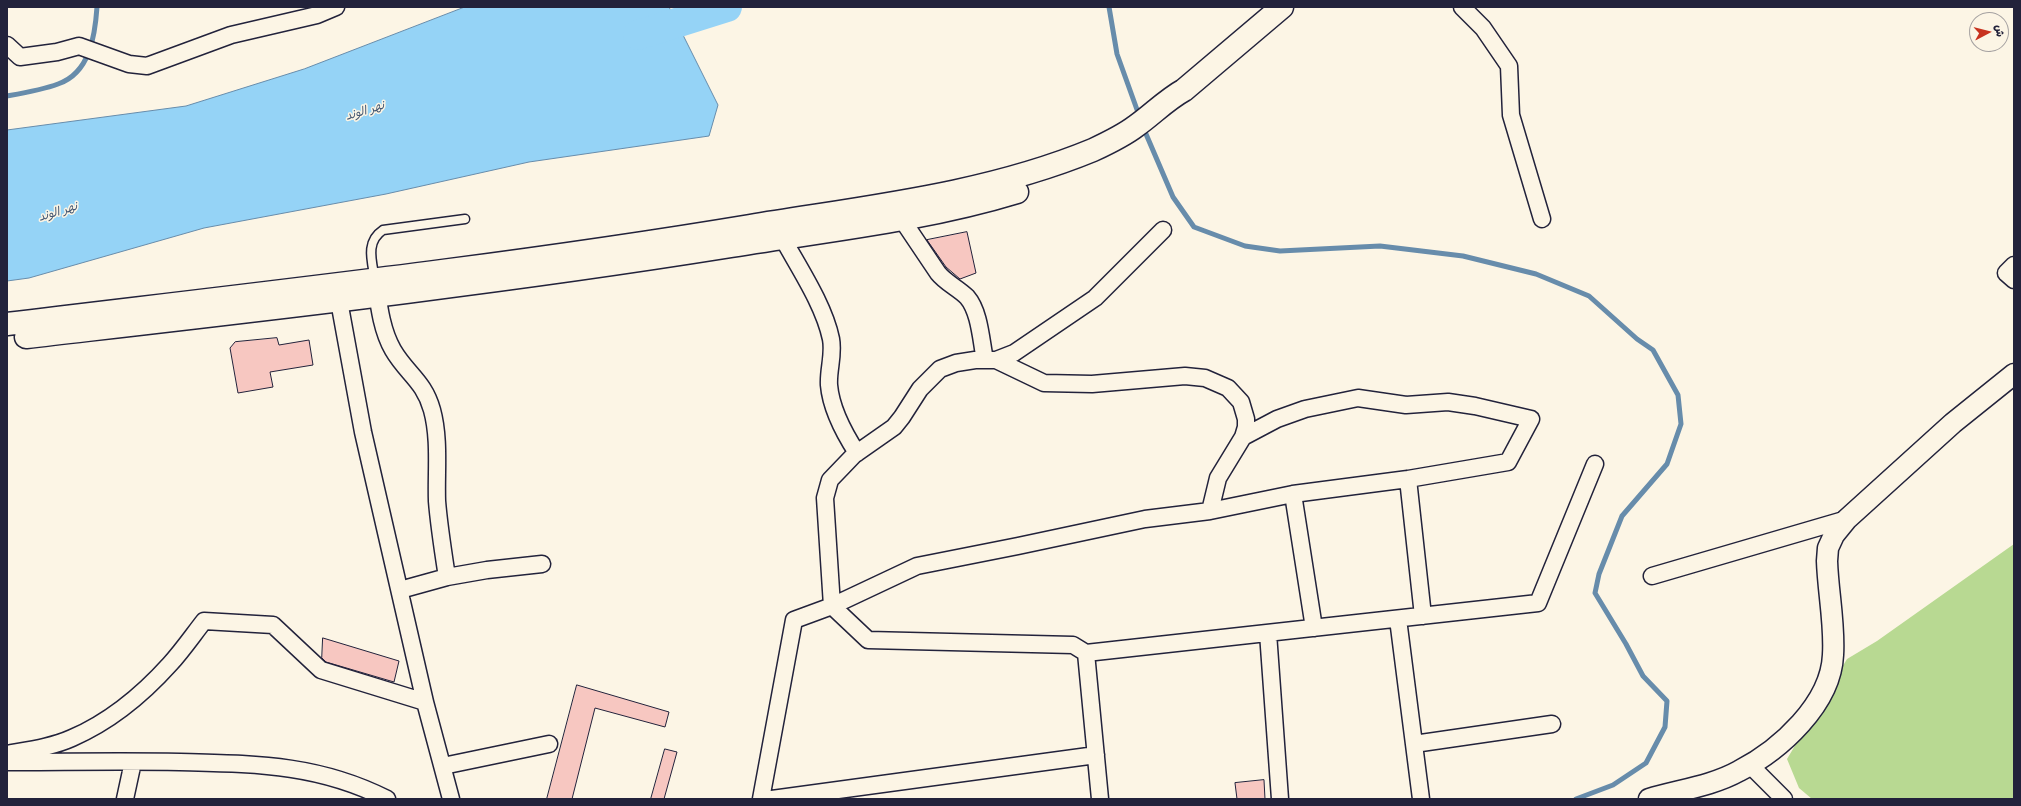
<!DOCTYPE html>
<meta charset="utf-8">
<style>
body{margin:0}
#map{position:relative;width:2021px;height:806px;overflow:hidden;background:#fcf5e5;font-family:"Playpen Sans","Playpen Sans Arabic",sans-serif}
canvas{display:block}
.frame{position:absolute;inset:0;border:8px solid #22223b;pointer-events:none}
.north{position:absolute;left:1969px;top:12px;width:40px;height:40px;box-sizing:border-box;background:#fcf5e5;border:1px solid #a5a1a1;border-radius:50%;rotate:83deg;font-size:11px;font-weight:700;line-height:16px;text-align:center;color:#22223b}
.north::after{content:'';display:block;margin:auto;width:14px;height:18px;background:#c8321e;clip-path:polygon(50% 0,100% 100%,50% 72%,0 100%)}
</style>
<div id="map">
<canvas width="2021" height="806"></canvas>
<div class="frame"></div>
<div class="north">ش</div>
</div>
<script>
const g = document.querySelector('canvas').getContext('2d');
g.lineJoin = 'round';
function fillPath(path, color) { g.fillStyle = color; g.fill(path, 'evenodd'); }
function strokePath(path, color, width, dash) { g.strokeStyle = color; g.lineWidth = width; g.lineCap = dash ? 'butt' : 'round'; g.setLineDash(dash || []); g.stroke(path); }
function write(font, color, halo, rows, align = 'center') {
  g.font = font + ' "Playpen Sans","Playpen Sans Arabic",sans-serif'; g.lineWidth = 3; g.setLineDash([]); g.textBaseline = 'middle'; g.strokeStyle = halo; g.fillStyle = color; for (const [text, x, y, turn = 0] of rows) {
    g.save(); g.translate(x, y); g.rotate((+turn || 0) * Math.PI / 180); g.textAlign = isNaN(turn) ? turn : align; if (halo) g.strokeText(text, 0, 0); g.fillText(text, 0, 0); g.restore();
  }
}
fillPath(new Path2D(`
 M2014,544V799H1812L1799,788L1787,759L1847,659L1877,641Z`), '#b8d992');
const water = new Path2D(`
 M465,7H669L718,105L709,136L529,162L386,194L204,228L29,278L7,281V130L186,106L304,69Z`);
fillPath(water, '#95d3f6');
strokePath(water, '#678cab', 1);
strokePath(new Path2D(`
 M1109,7L1117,54L1140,118
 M7,96C24,93 42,90 58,84C90,73 95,36 97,7
 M1143,127L1173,197L1194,227L1245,246L1280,251L1380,246L1463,256L1536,274L1589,296L1637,339L1653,350L1678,395L1681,424L1667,464L1622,516L1599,574L1595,593L1626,644L1643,676L1667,701L1665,727L1646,763L1613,785L1576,799`), '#678cab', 5);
strokePath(new Path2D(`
 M638,35L727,7`), '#95d3f6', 30);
const building = new Path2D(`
 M967,232L976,273L960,279L946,267L927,240Z
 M277,338L279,345L309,340L313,365L270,372L273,387L238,393L230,348L235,342Z
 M323,638L399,661L394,682L326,662L322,658Z
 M577,685L669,712L665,727L595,708L572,799H547Z
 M665,749L677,752L664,799H651Z
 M1264,780L1265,799H1237L1235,783Z`);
fillPath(building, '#f7c7c1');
strokePath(building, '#22223b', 1);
const service = new Path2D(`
 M375,280C372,261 365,242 383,230L465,219`);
const minor = new Path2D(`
 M1462,7L1483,28L1509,66L1511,115L1542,219
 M7,45L20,57L57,52L79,46L129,64L147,66L231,35L317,15L336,7
 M901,218L938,273C946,283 958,288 967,297C980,312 981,341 985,360
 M1163,230L1095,298L1014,353L996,360H975L956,363L940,369L920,389L902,417L894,427L854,455L830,480L825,498L832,606L868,640L1073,645L1086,653L1538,603L1595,464
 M782,237C799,268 824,305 831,339C834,355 828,370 829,385C831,409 844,433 857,453
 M2014,265L2006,273L2014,280
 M376,285C379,307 382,331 393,350C407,374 424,381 432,410C440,439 436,472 437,501C439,526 443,551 447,577
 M339,301L363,432L425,702L451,799
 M996,360L1044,383L1092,384L1185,376L1205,378L1228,388L1241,402L1246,419V427L1243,437L1218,478L1210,511
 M1408,479L1423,616
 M1293,494L1314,628
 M1652,576L1847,519
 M400,590L447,577L487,570L542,564
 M1398,619L1421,799
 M1268,633L1280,799
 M1086,653L1100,799
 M1414,744L1552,724
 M7,754C29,750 52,747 72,738C109,722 143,694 170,664C182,651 193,635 204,621L273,625L321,670L425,702
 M7,762C65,762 122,761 180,762C256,764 318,764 387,799
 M1750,765L1784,799
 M443,766L549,744
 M125,799L133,762
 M761,799L794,620L832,606L917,566L1018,546L1145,519L1210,511L1293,494L1408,479L1508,462L1531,419L1475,406L1448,402L1406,405L1358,398L1305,409L1277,419L1243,437
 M772,799L1096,755`);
const tertiary = new Path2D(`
 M1649,799C1679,790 1712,786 1739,771C1780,750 1831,704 1833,655C1835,624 1828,592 1827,561L1828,548L1834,535L1847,519L1953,423L2014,374`);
const secondary = new Path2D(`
 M7,324C255,294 503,267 750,226C865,207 984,195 1093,150C1108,143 1123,136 1136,126C1153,114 1166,100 1184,90L1282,7
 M26,337C259,310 493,284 725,247C822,231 922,221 1017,192`);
strokePath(service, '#22223b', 11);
strokePath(minor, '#22223b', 19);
strokePath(tertiary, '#22223b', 23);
strokePath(secondary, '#22223b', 25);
strokePath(service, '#fcf5e5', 8);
strokePath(minor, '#fcf5e5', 16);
strokePath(tertiary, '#fcf5e5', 20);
strokePath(secondary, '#fcf5e5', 22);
write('italic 12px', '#445773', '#fcf5e5', [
 ["نهر الوند",365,111,-17],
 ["نهر الوند",58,212,-17]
]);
</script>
